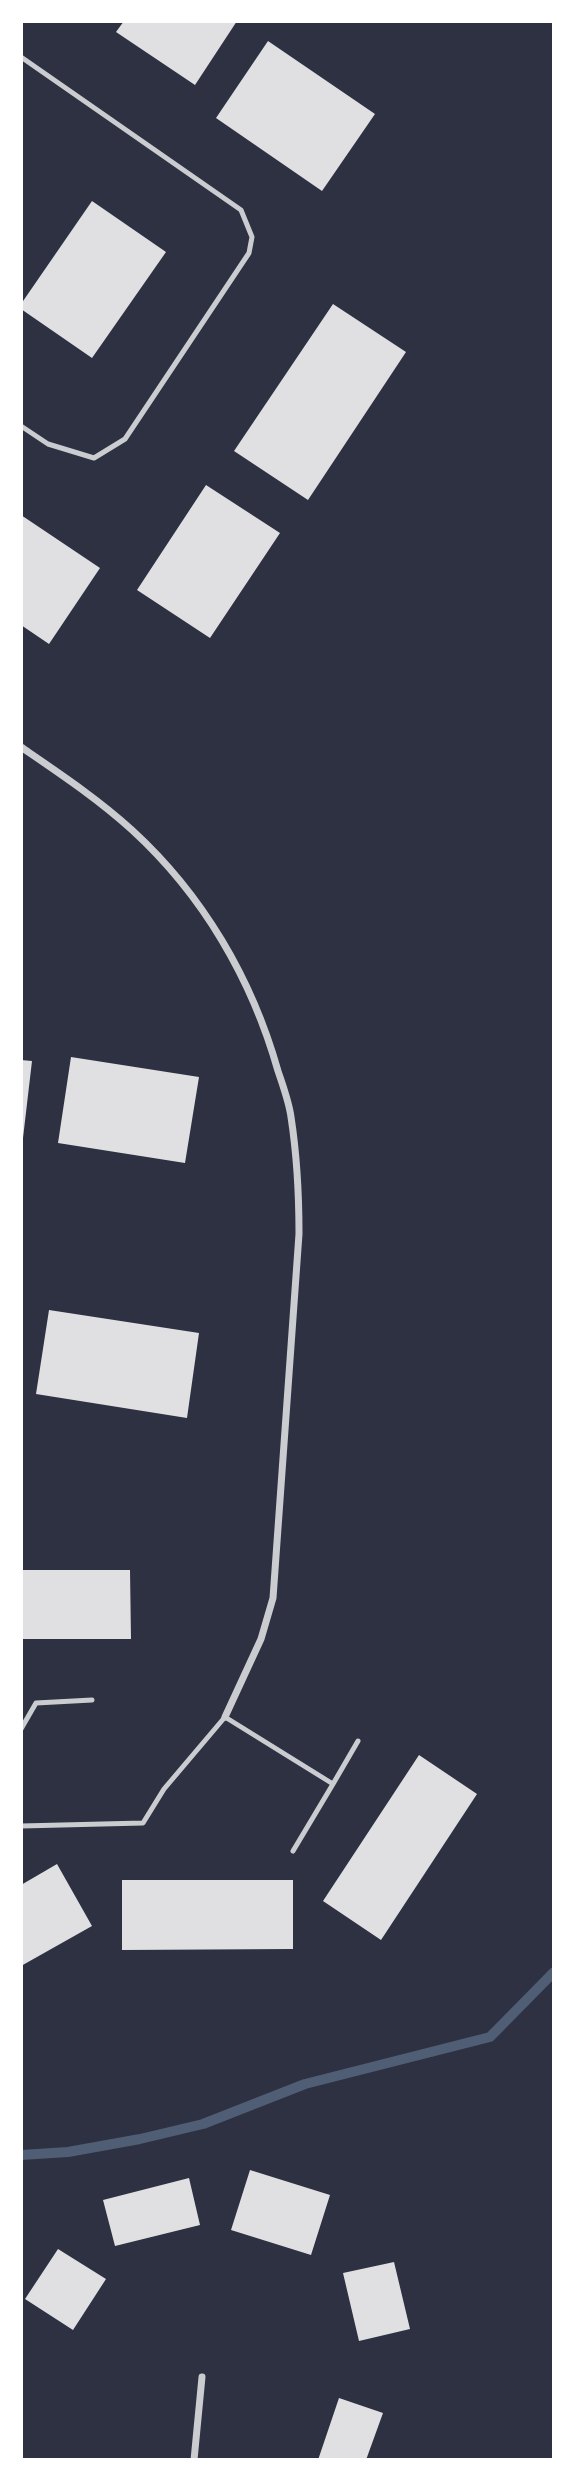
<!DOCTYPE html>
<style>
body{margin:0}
#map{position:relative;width:575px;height:2481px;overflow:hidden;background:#2d3142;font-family:Lora,serif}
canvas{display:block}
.frame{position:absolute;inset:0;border:23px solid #fff;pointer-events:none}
</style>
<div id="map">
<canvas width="575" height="2481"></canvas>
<div class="frame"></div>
</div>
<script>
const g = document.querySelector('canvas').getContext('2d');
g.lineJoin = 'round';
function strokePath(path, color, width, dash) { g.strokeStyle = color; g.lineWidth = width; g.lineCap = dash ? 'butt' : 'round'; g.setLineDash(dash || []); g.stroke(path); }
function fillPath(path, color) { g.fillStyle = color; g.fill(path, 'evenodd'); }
strokePath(new Path2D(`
 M21,2155L68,2152L140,2139L203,2124L305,2084L490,2037L554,1972`), '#4f5d75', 10);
fillPath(new Path2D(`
 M124,21H237L195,85L116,32Z
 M268,41L375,114L322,191L216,118Z
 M92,201L166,252L92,358L21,309V304Z
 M333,304L406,352L308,500L234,451Z
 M206,485L280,533L210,638L137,590Z
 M21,515L100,568L49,644L21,625Z
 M71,1057L199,1077L185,1163L58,1143Z
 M21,1060L32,1061L23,1138H21Z
 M49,1310L199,1333L187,1418L36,1394Z
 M21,1570H130L131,1639H21Z
 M419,1755L477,1794L381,1940L323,1901Z
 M57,1864L92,1926L21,1966V1885Z
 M122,1880H293V1949L122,1950Z
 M250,2170L330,2195L311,2255L231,2230Z
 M189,2178L200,2225L115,2246L103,2200Z
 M58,2249L106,2279L73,2330L25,2299Z
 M394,2262L410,2329L359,2341L343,2273Z
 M339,2398L383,2413L366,2460H318Z`), '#e0e0e3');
strokePath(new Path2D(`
 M21,57L241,210L252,237L249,253L125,439L94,458L48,444L21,426
 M21,1729L36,1703L92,1700
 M21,1826L143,1823L164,1789L225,1717L333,1784L358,1741
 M293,1851L333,1784`), '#caccd0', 5);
strokePath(new Path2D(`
 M21,747C59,773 98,799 132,830C203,895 252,979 278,1071C283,1086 289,1102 291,1117C297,1156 299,1195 299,1234L273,1598L261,1639L225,1717
 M194,2460L202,2377`), '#caccd0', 7);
</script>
